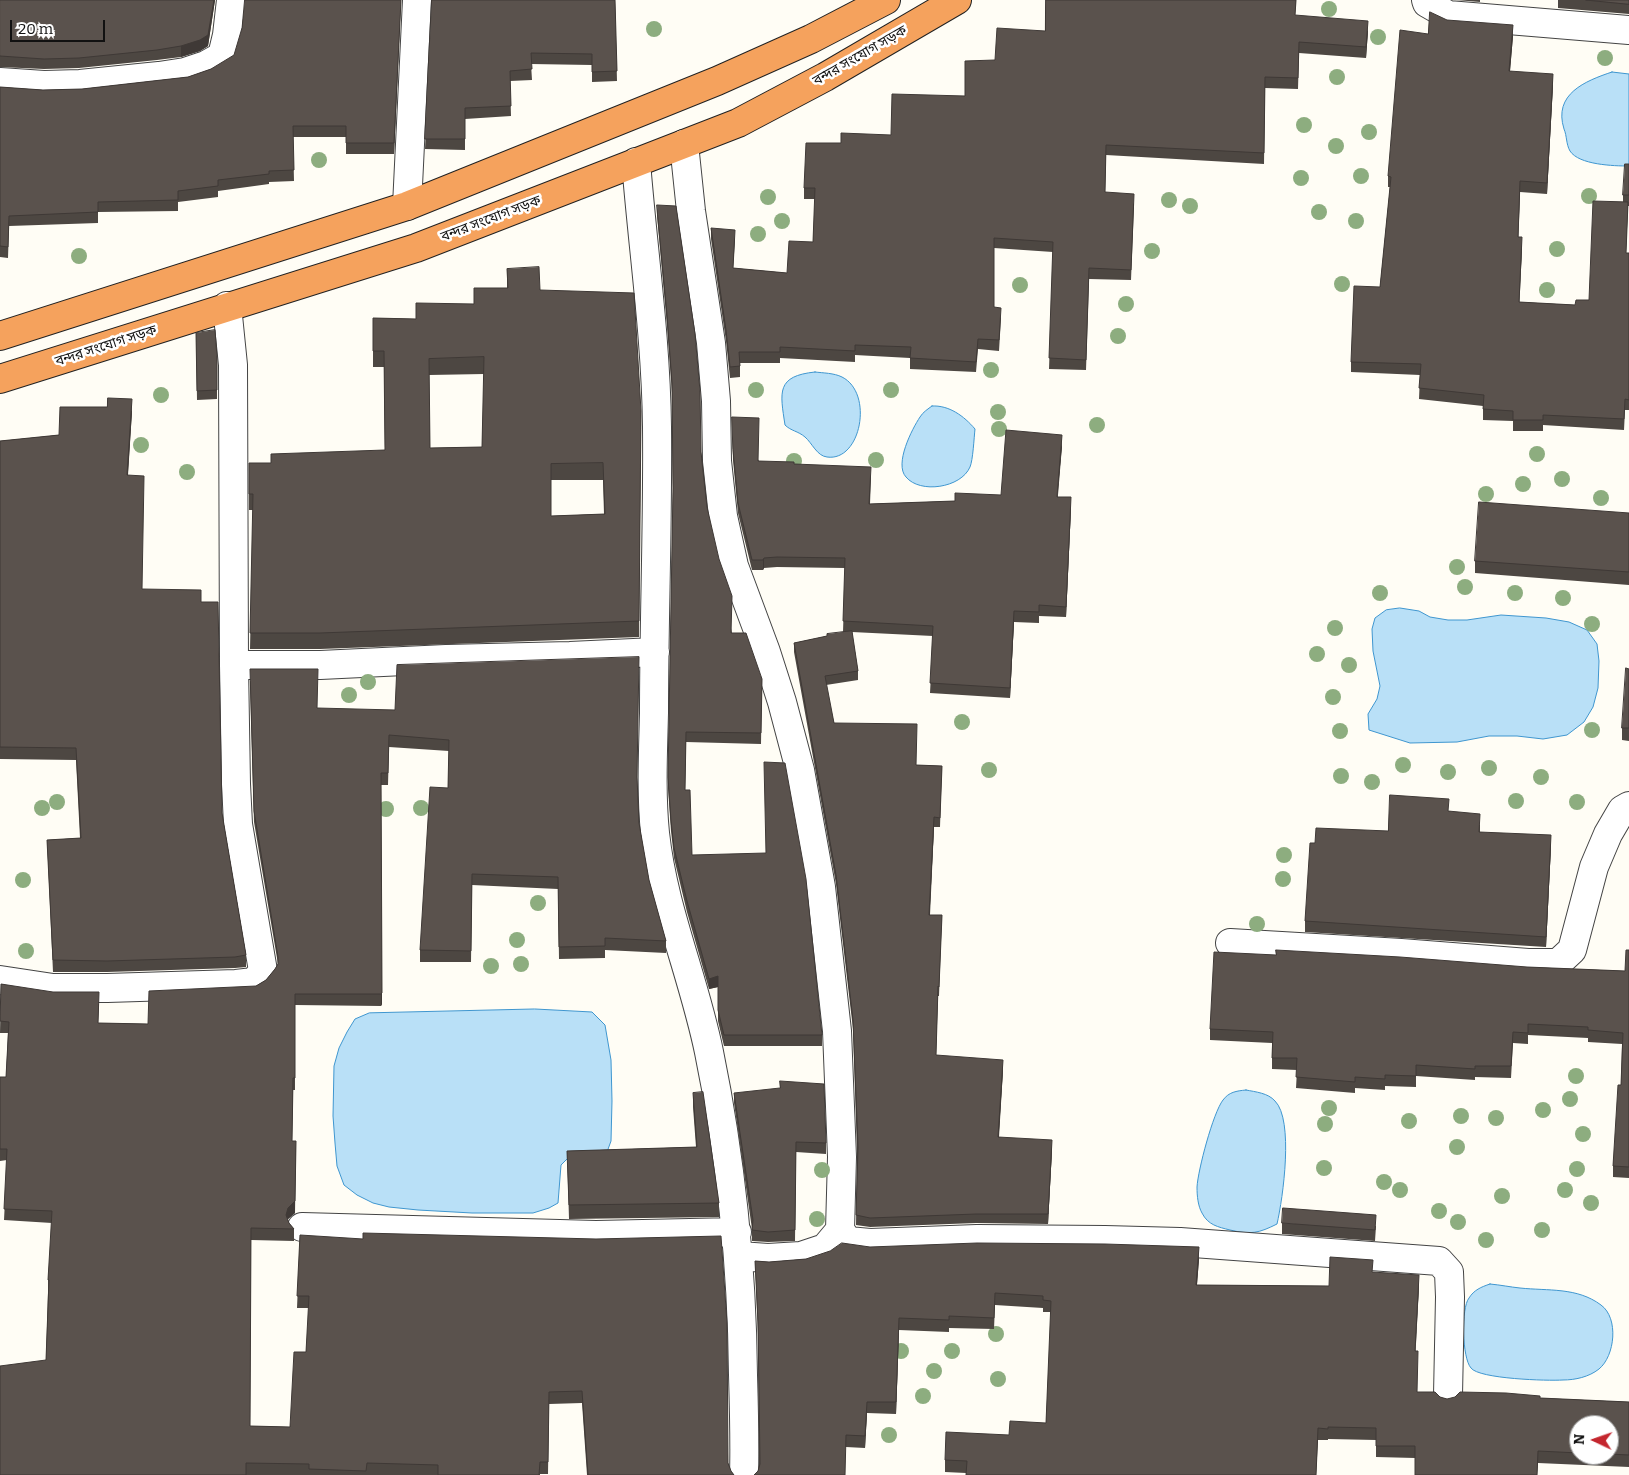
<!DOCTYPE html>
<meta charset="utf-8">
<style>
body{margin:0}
#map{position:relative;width:1629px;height:1475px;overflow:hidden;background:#fffdf5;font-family:Bitter,serif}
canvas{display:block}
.north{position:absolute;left:1569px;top:1415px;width:50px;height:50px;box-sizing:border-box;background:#fff;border:1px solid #a0a0a0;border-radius:50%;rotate:273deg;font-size:14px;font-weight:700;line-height:20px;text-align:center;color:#111}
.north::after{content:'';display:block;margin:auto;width:18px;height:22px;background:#c4262e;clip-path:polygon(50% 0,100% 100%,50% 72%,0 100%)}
.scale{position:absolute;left:10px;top:20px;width:95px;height:22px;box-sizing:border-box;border:2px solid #111;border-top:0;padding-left:6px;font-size:15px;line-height:18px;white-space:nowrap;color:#111;-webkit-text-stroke:4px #fff;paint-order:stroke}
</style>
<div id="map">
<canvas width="1629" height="1475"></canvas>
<div class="north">N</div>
<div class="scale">20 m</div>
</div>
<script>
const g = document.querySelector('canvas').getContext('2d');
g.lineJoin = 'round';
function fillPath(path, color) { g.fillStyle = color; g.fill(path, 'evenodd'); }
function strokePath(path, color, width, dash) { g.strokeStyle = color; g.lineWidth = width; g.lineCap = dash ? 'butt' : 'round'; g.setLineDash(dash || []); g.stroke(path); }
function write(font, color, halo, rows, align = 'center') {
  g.font = font + ' Bitter,"Noto Sans Bengali",serif'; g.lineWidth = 5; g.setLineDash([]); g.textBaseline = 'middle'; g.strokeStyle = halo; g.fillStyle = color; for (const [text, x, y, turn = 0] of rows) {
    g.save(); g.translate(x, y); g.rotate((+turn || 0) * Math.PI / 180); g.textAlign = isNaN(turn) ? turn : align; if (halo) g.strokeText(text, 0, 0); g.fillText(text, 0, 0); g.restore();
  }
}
const water = new Path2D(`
 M1612,72L1629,74V166C1614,166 1579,165 1570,151C1566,144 1567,136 1564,129C1553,94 1585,81 1612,72Z
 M815,372C823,373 834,373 842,377C874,393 861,462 827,457C817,456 812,443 805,437C798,431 791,431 785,425C780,392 776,376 815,372Z
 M932,406C949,405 964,416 975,429C974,438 973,460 970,467C961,488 920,494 906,477C894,464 912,429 920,417C923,412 928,409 932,406Z
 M1400,608L1419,611L1430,617L1448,620H1467L1501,615L1546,618L1569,622L1587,630L1597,644L1599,661L1598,688L1593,707L1584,722L1567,735L1543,739L1517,736H1489L1457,742L1410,743L1369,730L1368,714L1377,699L1380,686L1373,651L1372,629L1375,618L1386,610Z
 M535,1009L592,1012L605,1025L611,1060L612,1101L611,1141L607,1152L567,1159L561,1165L558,1203L549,1208L533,1213H472L418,1210L389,1207L373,1203L357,1195L344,1185L337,1166L335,1143L333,1116L334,1066L339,1048L347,1032L355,1019L369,1013Z
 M1246,1090C1256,1092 1268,1093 1275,1101C1294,1120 1283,1198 1277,1224C1259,1233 1251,1235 1230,1230C1218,1227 1208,1225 1202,1213C1198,1206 1197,1196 1197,1187C1198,1170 1213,1113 1223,1100C1229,1092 1236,1091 1246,1090Z
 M1490,1284C1501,1285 1510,1287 1520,1288C1548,1291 1577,1287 1601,1305C1619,1318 1615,1356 1599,1369C1589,1377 1575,1380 1563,1380C1548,1381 1479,1379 1471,1368C1462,1358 1461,1308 1469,1298C1474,1290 1481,1287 1490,1284Z`);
fillPath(water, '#b9e0f7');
strokePath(water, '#3f96cf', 1);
const minor = new Path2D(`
 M1426,0L1427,3L1448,15L1629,30
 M0,82L44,85L80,84L159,76L185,72L206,65L222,56L227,35L231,0
 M684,144L691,211L711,343L716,401L717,461L723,516L734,566L766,652L782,702L800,770L821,887L837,1031L842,1157L840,1230L825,1248L801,1256L768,1258L739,1256
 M636,162C643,250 656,338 657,427C658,522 654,618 654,713C653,753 651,793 655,833C663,908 694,978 709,1052C731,1159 742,1267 743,1375C744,1409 745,1442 744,1475
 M407,206L417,0
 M234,665H320L446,659L570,656L655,652
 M1230,943L1401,953L1528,963H1558L1572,950L1594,867L1608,834L1622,810L1629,806
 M0,980L53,988H107L236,984L254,982L263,971L238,824L236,784L234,665L233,365L227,306
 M302,1227L596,1235L737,1232
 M840,1230L848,1241L870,1243L977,1239L1105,1240L1180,1242L1439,1261L1449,1272L1450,1297L1448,1395`);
const highway = new Path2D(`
 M0,336L407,206L717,81L811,39L886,0
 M0,379L416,248L738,123L825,77L957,0`);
strokePath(minor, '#444', 30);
strokePath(highway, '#222', 30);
strokePath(minor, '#fff', 28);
strokePath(highway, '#f5a25d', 28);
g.fillStyle = '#8dad7f';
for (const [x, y] of [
 [1329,9],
 [654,29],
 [1378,37],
 [1605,58],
 [1337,77],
 [1304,125],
 [1369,132],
 [1336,146],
 [319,160],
 [1361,176],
 [1301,178],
 [1589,196],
 [768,197],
 [1169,200],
 [1190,206],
 [1319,212],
 [782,221],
 [1356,221],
 [758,234],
 [1557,249],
 [1152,251],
 [79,256],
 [1342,284],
 [1020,285],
 [1547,290],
 [1126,304],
 [1118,336],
 [991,370],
 [756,390],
 [891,390],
 [161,395],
 [998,412],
 [1097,425],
 [999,429],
 [141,445],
 [1537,454],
 [876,460],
 [794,461],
 [187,472],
 [1562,479],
 [1523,484],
 [1486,494],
 [1601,498],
 [1457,567],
 [1465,587],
 [1380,593],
 [1515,593],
 [1563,598],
 [1592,624],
 [1335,628],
 [1317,654],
 [1349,665],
 [368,682],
 [349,695],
 [1333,697],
 [962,722],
 [1592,730],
 [1340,731],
 [1403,765],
 [1489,768],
 [989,770],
 [1448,772],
 [1341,776],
 [1541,777],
 [1372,782],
 [1516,801],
 [57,802],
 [1577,802],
 [42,808],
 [421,808],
 [386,809],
 [1284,855],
 [1283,879],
 [23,880],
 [538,903],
 [1257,924],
 [517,940],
 [26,951],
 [521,964],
 [491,966],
 [1576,1076],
 [1570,1099],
 [1329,1108],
 [1543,1110],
 [1461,1116],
 [1496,1118],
 [1409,1121],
 [1325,1124],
 [1583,1134],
 [1457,1147],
 [1324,1168],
 [1577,1169],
 [822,1170],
 [1384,1182],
 [1400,1190],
 [1565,1190],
 [1502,1196],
 [1591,1203],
 [1439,1211],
 [817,1219],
 [1458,1222],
 [1542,1230],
 [1486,1240],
 [996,1334],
 [901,1351],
 [952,1351],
 [934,1371],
 [998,1379],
 [923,1396],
 [889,1435]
]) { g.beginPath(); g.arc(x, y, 8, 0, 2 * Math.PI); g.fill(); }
fillPath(new Path2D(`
 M0,0H215L208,46L200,51L181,57L157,60L79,68L44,69L0,67Z
 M401,0L394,154H346V137H293L294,181L269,182V184L218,191V197L178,202V211L98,212V223L9,226L8,258L0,257V87L43,90L82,89L188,77L211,69Z
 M432,0H615L617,81L592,82V65L531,64L532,80L510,81L511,116L465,119V150L425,149Z
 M1046,0H1296L1295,16L1368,31L1366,58L1299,53L1298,89L1265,88L1264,164L1106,155L1105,192L1134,204L1131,280L1089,279L1086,370L1049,369L1053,252L994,248V307L1001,318L999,351L978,349L976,372L910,369V358L855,355V362L780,358V363H740V377L730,378L726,341L711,239V228L735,240L733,268L787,273L813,242L815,199H804V188L841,143L891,135L965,96L995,60L1045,31Z
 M1456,0H1480V2Z
 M1558,0H1629V14L1558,8Z
 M1447,20L1513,36L1510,71L1553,85L1547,194L1520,192L1518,237L1522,248L1519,302L1575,305L1589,300L1623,202V195L1629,164V206H1628L1626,253H1629V410H1625L1624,430L1543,425V431H1513V421L1483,420V406L1419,399L1420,375L1351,372V362L1380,287L1390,187H1388V176L1428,34Z
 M657,205L701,452L707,507L732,633L762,679L761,744L686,742L685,790L692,855L822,1035V1046H724L718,1021V987L709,989L687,912L674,858L671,831L668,788L673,492L672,393L667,326L657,215Z
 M507,269L540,290L641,411L639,637L320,649H250L253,510H249V463H271L385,450L384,367H373V318L416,319L474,304L507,288ZM484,374L482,447L430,448L429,375ZM551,480H603L604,514L551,516Z
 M196,333L217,357V399L197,400Z
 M107,407L132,411L128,475L142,589L201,602L222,813L246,955V967L235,968L107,972H53L47,840L80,838L76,760L0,759V441L59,435Z
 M732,417L759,461L794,464L871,477L870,504L955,501L1001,495L1062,446L1057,497L1071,508L1066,617L1039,616V623L1014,622L1010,698L930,693L933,636L852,632L858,671V680L826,685L834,723L916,765L942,766L940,827H934L930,915H942L939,996H938L936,1055L1003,1070L999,1137L1052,1150L1048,1224L976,1223L870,1227L856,1225L857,1152L853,1029L836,884L794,652V643L827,636L843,632L845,568L777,567L764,568L763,570H752L738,513L733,460Z
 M1629,513V585L1475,573V561Z
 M1629,669V741L1622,740V728Z
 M250,681L317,708L637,779L639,823L649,880L666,941V953L605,950V958L559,959L558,889L472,885L471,962H420V950L448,788L449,751L389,747L388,785H381L382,1004L381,1006L295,1005V1090H293L292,1141L295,1213L288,1219V1221L289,1223L294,1229V1241L251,1240L250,1426L290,1427L306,1352L309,1308H297L300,1235L728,1463L731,1471L734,1475H587L582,1403L549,1404L548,1474H540V1475H0L46,1360L48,1292V1280L52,1223L4,1220L7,1160L0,1161V1077H6L8,1033H0L1,984L99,1004L98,1023L148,1024L256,986L266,980L275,969L278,964L254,822Z
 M1449,811L1480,825V832L1551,846L1546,947L1305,932V921L1315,843L1388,831Z
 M1629,950V1178L1613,1177V1166L1621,1085L1622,1044L1588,1042V1038L1528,1035V1044L1513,1043L1511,1078L1475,1077V1080L1416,1076V1087L1385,1086V1090L1355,1088V1093L1296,1088L1297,1070L1272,1069V1043L1210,1040V1029L1527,967L1625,971Z
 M693,1093L719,1203V1217L569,1219L567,1151L696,1147L693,1107Z
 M734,1093L826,1143V1154L796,1152L795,1241L768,1242L752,1241V1229L734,1103Z
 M1282,1223L1376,1226L1375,1241L1282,1234Z
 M870,1247L1199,1259L1197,1285L1329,1286L1373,1272L1419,1286L1415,1351L1417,1392L1447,1399L1540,1398L1629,1402V1467L1538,1463L1537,1475H1415V1458L1376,1457V1440L1328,1439V1440H1318L1316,1475H966V1473L945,1472V1460L1009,1435L1046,1423L1051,1312H1043V1308L995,1305L994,1329L949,1328V1332L899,1330L896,1414L867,1413L865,1448L846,1447L758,1471L759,1464L758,1334L755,1261L769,1262L806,1259ZM1579,1425H1609V1455H1579Z`), '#4d4742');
fillPath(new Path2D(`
 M214,0H215L208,46L200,51L181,57V46Z
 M401,0L394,154V143Z
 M1368,21V31L1366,58V47Z
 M1513,25V36L1509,82V71Z
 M1553,74V85L1547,194V183Z
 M1520,181V192L1518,248V237Z
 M1522,237V248L1519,313V302Z
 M132,399V411L127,487V475Z
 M1062,435V446L1057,507V497Z
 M1071,497V508L1066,617V607Z
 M764,558V568L763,570V560Z
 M1014,611V622L1010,698V688Z
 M934,817V827L929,925V915Z
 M1551,835V846L1546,947V937Z
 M718,976V987L709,989V979Z
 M382,993V1004L381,1006V994Z
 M1003,1060V1070L998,1147V1137Z
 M1052,1140V1150L1048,1224V1214Z
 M296,1141L295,1213L288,1219L286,1227V1215Z
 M1199,1247V1259L1196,1296V1285Z
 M1419,1275V1286L1415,1363V1351Z
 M899,1318V1330L896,1414V1402Z
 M867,1402V1413L865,1448V1436Z`), '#3f3936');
const building = new Path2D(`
 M0,0H214L208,35L200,40L181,46L157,50L79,58L44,59L0,56Z
 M245,0H401L394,143H346V126H293L294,170L269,171V174L218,180V186L178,191V200L98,202V212L9,216L8,247L0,246V87L43,90L82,89L188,77L211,69L234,55L242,28Z
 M432,0H615L617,71L592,72V54L531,53L532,69L510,71L511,106L465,108V139H425Z
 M1046,0H1296L1295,15L1368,21L1366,47L1299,42L1298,78L1265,77L1264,153L1106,145L1105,192L1134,194L1131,270L1089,268L1086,360L1049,358L1053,242L994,238V307L1001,308L999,340L978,339L976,362L910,358L911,347L855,345V351L780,347V352H739L740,366L730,367L726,330L711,228L735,230L733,268L787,273L789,241L813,242L815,188H804L806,143H841V133L891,135L892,94L965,96V61L995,60L997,28L1045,31Z
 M1586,0H1629V4Z
 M1430,12L1447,20L1513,25L1509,71L1553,74L1547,183L1520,181L1518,237H1522L1519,302L1575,305L1576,300H1589L1593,201L1628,202L1626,253H1629V400L1625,399L1624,419L1543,415V420H1513V411L1483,409L1484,395L1419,388L1421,364L1351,362L1354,286L1380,287L1391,177L1388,176L1400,30L1428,34Z
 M1625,164H1629V195H1623Z
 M657,205L676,206L695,334L700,391L701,452L707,507L719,559L732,596L731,633H746L762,679L761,733L686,732L685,790H690L692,855L766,853L764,762L785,763L806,879L822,1035H724L718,1010V976L709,979L687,901L674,848L671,821L668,777L673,488L672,383L667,315Z
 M539,267L540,290L634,293L641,411L639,621L320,633H250L253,494H249V463H271V454L385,450L384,351H373V318L416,319V303L474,304V288H508L507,269ZM484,357L482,447L430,448L429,359ZM603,463L605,514L551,516V464Z
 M215,330L217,357V390L197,391L196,333Z
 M108,398L132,399L127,475L144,476L142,589L201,590V602H218L222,813L246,955L235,957L107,961L53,960L47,840L81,838L76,748L0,747V441L59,435L60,407H107Z
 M732,417L759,418L758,461L794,462V464L871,467L869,504L955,501V493L1001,495L1006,430L1062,435L1057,497H1071L1066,607L1039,605V612L1014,611L1010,688L930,683L933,626L843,621L845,558L777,557L764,558L763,560H752L738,503L733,450Z
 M1479,502L1629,513V572L1475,561Z
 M852,631L858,671L825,676L834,723L917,724L916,765L942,766L940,818L934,817L929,915H942L939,987L938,986L936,1055L1003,1060L998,1137L1052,1140L1048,1214H976L870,1218L856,1215L858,1147L853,1020L836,875L794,643L827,636V634Z
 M639,657L637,777L639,823L649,880L666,941L605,938V946L559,947L558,877L472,874L471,951L420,950L430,787L448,788L449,740L389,735L388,773H381L382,993L381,994H295V1078H293L292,1141H296L295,1201L288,1208L286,1215L289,1223L294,1229L251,1228L250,1426L290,1427L294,1352H306L309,1296H297L300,1235L363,1239V1233L596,1239L721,1236L727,1323L728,1463L731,1471L734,1475H588L582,1391L549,1392L548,1462H540L539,1475H438V1465L367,1463L366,1471L309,1469V1464L246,1463V1475H0V1366L46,1360L49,1280H48L52,1211L4,1209L7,1149H0V1077H6L9,1022L0,1021L1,984L53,992H99L98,1023L148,1024L149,991L256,986L266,980L275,969L278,964V957L254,811L250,669H318L317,708L395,710L397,665Z
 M1626,668L1629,669V728H1622Z
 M1390,795L1449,799L1448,811L1480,814L1479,832L1551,835L1546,937L1305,921L1310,843H1315L1316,828L1388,831Z
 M1276,950L1400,957L1527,967L1625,971L1626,950H1629V1167L1613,1166L1618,1085H1621L1623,1033L1588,1030V1027L1528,1024V1033L1513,1032L1511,1066H1475V1069L1416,1065V1076L1385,1075V1079L1355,1077V1082L1296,1077L1297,1058H1272L1273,1032L1210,1029L1214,952L1276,955Z
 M780,1081L824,1084L826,1143L796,1142L795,1230L768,1232L752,1230L753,1220L734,1093L780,1088Z
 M703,1092L719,1203L569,1205L567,1151L697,1147L693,1093Z
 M1283,1208L1376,1215L1375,1230L1282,1223Z
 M842,1243L870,1247L977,1243L1105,1244L1199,1247L1196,1285L1329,1286L1330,1257L1373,1260L1372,1272L1419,1275L1415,1351H1418L1417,1392H1435L1440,1397L1447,1399L1455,1397L1460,1392L1506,1393L1540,1396V1398L1629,1402V1455L1609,1454V1425H1579V1453L1538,1451L1537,1475H1415V1446H1376V1428L1328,1427V1429L1318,1428L1316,1475H966L967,1461L945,1460L946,1432L1009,1435L1010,1421L1046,1423L1051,1301L1043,1300V1296L995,1293L994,1318L949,1316V1320L899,1318L896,1402H867L865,1436L846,1435L845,1475H754L758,1471L760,1464L758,1322L755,1261L769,1262L806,1259L830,1251Z`);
fillPath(building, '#5a524d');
strokePath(building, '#3f3936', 1);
write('14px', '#111', '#fff', [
 ["বন্দর সংযোগ সড়ক",860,56,-30],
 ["বন্দর সংযোগ সড়ক",491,219,-21],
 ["বন্দর সংযোগ সড়ক",106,346,-18]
]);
</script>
